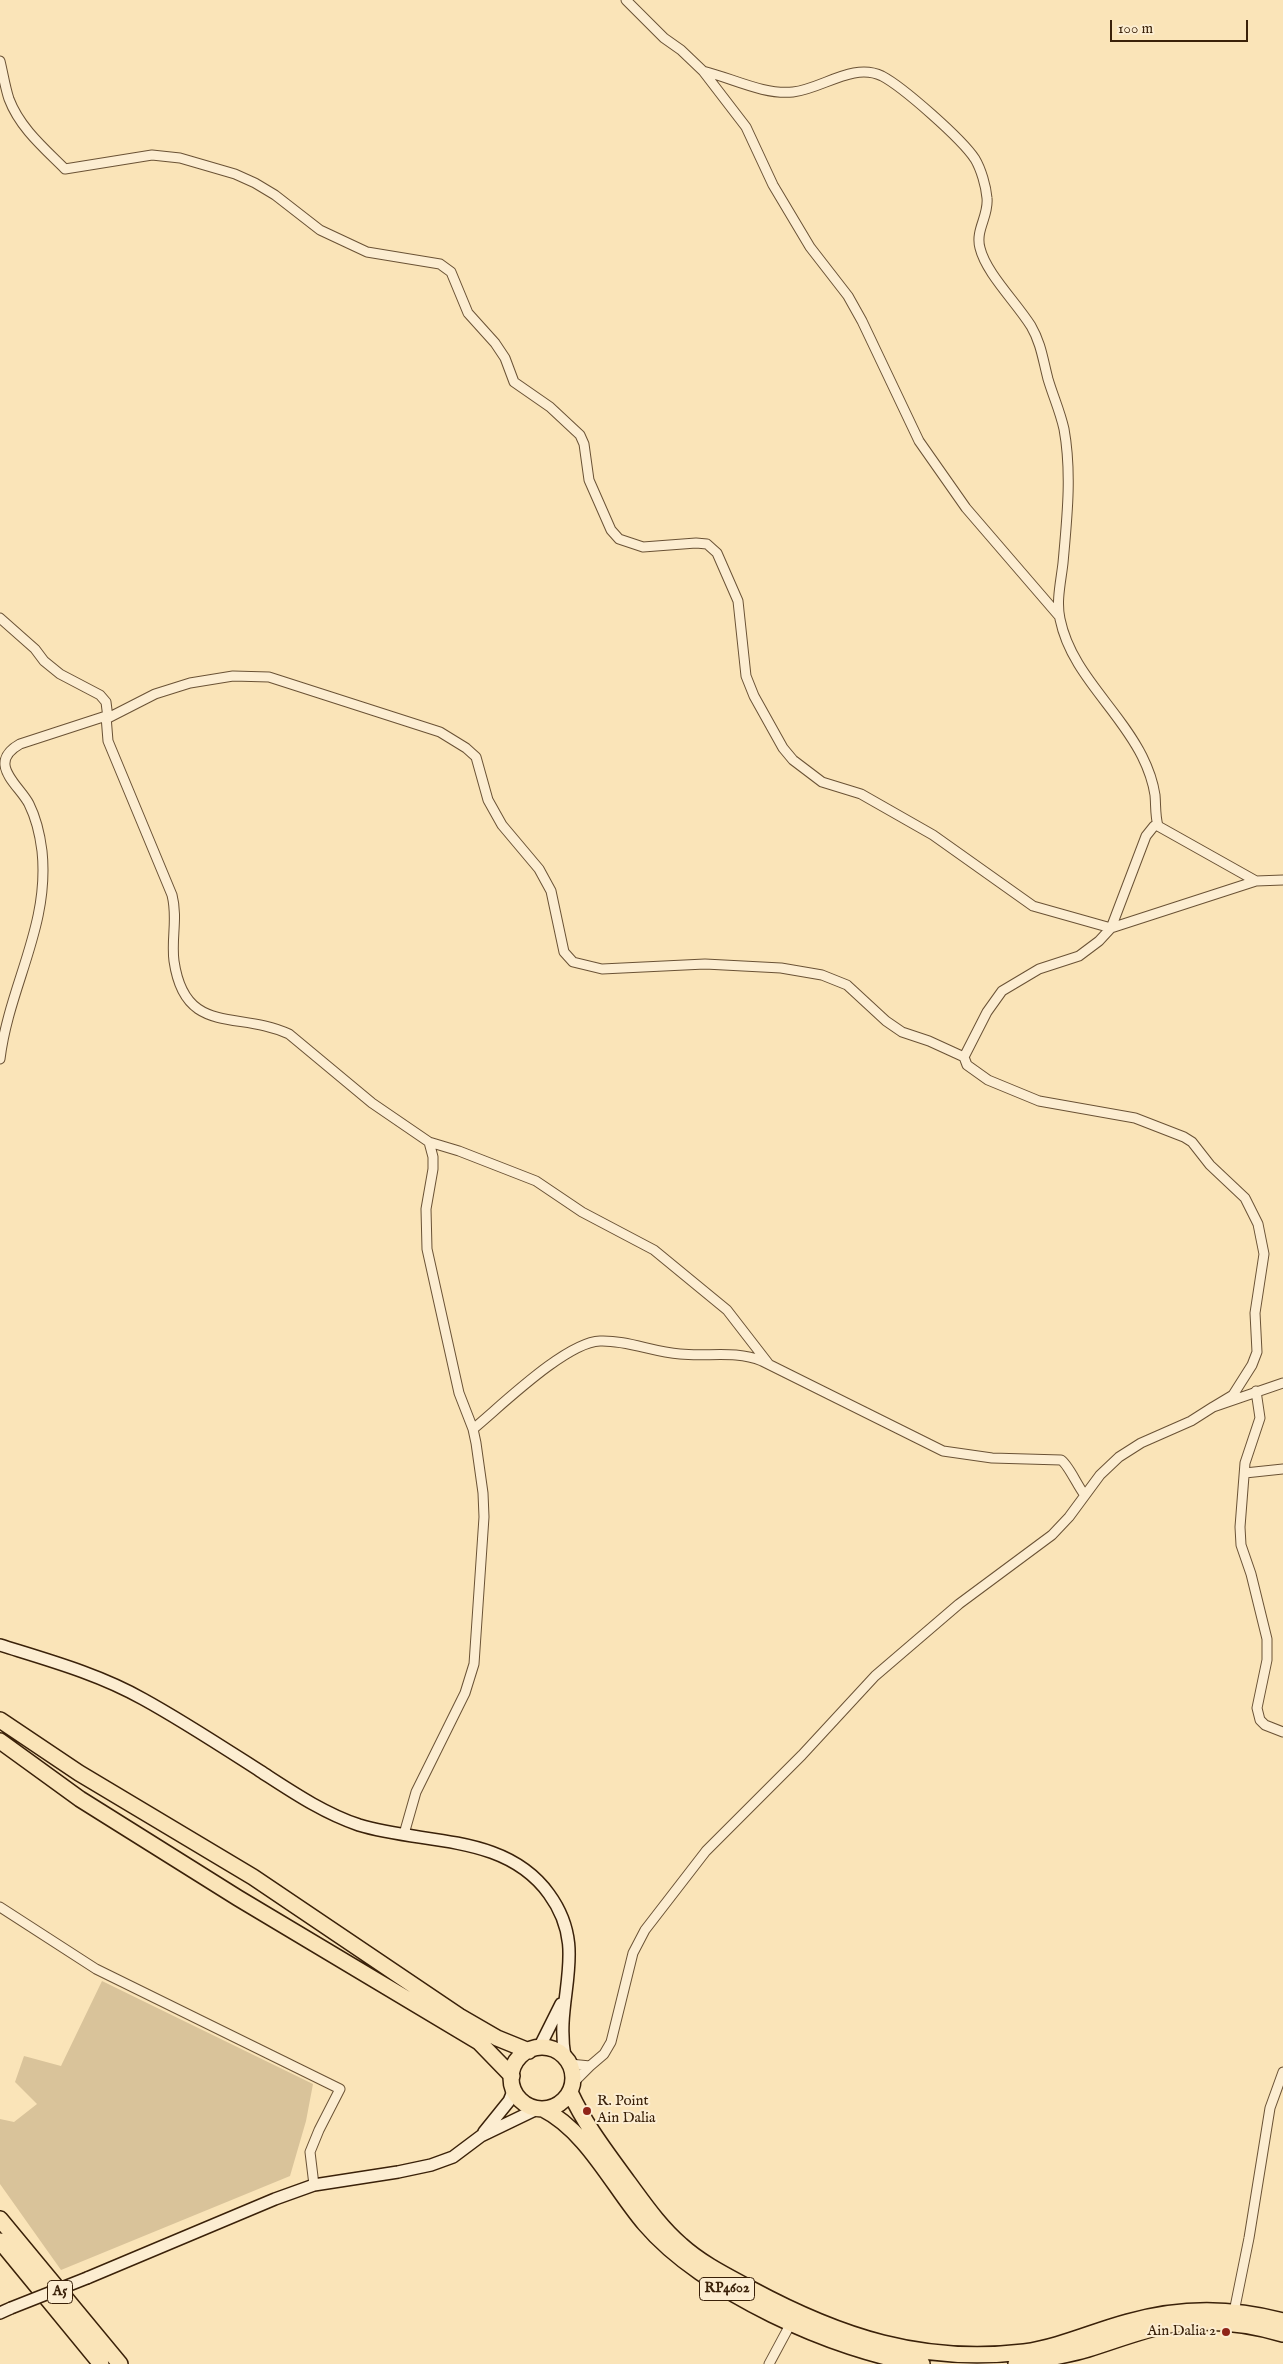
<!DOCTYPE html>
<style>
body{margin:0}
#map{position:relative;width:1283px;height:2364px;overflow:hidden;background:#fae4b8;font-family:"IM FELL English",serif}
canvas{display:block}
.scale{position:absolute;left:1110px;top:20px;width:138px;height:22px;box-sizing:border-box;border:2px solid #3a2109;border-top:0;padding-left:6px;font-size:15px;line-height:18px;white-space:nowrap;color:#3a2109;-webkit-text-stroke:4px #fcedd1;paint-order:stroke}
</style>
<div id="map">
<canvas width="1283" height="2364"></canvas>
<div class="scale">100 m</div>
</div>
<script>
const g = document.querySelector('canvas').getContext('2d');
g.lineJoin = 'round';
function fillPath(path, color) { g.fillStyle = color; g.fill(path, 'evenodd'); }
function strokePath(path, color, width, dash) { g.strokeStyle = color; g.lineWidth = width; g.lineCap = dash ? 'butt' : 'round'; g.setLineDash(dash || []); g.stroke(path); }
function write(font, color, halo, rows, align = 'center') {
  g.font = font + ' "IM FELL English",serif'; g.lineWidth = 4; g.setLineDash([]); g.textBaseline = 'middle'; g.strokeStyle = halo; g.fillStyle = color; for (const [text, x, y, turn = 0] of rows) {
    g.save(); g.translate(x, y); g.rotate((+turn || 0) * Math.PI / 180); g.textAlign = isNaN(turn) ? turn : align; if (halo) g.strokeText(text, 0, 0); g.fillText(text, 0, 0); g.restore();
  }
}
fillPath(new Path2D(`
 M102,1981L313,2084L306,2121L290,2176L61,2270L0,2184V2119L14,2122L37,2104L15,2082L24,2056L61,2066Z`), '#d9c39a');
const street = new Path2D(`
 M626,0L664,38L681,50L703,71L746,127L773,185L810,247L848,296L862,321L919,441L966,508L1059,616
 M0,61C3,73 5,87 9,99C20,128 44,148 65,169L152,155L180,158L235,174L255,183L275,195L320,230L367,252L440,264L451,272L468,313L495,343L505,358L514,382L550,407L580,435L584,444L589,480L611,530L619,539L643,547L696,543L707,544L717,553L738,601L746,676L754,696L783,748L793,760L822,782L861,794L933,835L1033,906L1111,928L1256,881
 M703,71C732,78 763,95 793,92C822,89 853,62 882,76C903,87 962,139 975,159C981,169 986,186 987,198C989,216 975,230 980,248C986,273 1016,302 1031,326C1041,343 1043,360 1048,379C1053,396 1060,411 1064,429C1072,473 1067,518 1063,563C1061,581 1056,601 1060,619C1071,673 1118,708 1142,756C1148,768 1153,782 1155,795C1156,806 1155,815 1158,826
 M0,618L35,649L44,661L60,674L100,695L106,702L108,718L155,694L190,683L233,676L269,677L440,732L466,748L476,757L488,800L502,825L539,869L551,891L564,952L573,962L602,969L705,964L781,968L822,975L847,985L886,1021L902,1032L929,1041L964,1057
 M0,1059C9,986 50,926 42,851C40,835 36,818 29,804C23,792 6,778 5,765C4,755 13,748 20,744L106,716L108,741L172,895C178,918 171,939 174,961C185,1037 238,1010 289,1034L372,1103L429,1142L433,1157V1169L426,1209L427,1249L459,1393L473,1429L476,1443L483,1493L484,1517L474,1664L465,1693L416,1792L404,1834
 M429,1142L459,1151L536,1181L582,1212L654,1250L727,1310L768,1363
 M1256,1391L1260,1418L1245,1463L1240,1527L1241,1545L1251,1574L1267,1639V1660L1257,1708L1260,1720L1265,1725L1283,1732
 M1213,1407L1233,1395L1252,1365L1257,1352L1255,1313L1264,1254L1258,1224L1245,1198L1210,1165L1192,1142L1184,1137L1135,1118L1039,1101L988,1080L967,1065L964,1057L987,1012L1002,991L1039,969L1079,956L1099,941L1111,928L1146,836L1154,826H1158L1256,881L1283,880
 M473,1429C501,1406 566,1342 600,1341C627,1340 653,1352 680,1354C708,1357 735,1350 762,1361L943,1451L992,1458L1061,1460C1068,1464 1077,1485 1084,1494
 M1245,1473L1283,1469
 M0,1907L96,1969L340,2089L319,2130L310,2152L314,2185
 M570,2064L590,2066L573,2083
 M590,2066L604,2054L611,2042L633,1953L645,1930L706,1851L802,1755L875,1676L959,1604L1052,1535L1069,1517L1100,1475L1119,1457L1141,1443L1191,1421L1213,1407L1283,1383
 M1234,2312L1249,2238L1270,2108L1283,2072
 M769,2364L791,2323`);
const secondary = new Path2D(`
 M0,1645C48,1660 99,1674 143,1699C183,1721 221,1746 260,1771C291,1791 323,1813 359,1825C424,1845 505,1833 549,1894C590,1950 554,1996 565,2057
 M539,2048L561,2004
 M484,2132L509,2101L514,2089
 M87,2278L275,2199L314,2185L398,2172L431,2165L453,2157L481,2136L537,2109
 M0,2313L11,2308`);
const highway = new Path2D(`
 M0,1720L79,1773L253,1877L459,2016L497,2038L529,2051
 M0,1741L80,1799L238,1898L479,2042L512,2076
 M511 2078a31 31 0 1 1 62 0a31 31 0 1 1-62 0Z
 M570,2092C585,2125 607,2153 628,2182C645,2205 660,2227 681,2245C702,2264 727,2276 751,2289C840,2337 922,2364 1024,2352C1060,2347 1094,2331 1128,2322C1180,2307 1231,2307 1283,2321
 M543,2109C587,2131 614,2188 645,2224C702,2291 835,2352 922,2364
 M0,2219L120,2364
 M0,2241L101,2364
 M1016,2364C1040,2360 1064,2356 1088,2349C1115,2341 1141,2330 1169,2325C1207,2319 1246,2323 1283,2334`);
strokePath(street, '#6a5235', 11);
strokePath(secondary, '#3a2109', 14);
strokePath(highway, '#3a2109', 18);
strokePath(street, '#fcedd1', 9);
strokePath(secondary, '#fcedd1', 11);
strokePath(highway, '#fae4b8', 15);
const secondaryBridge = new Path2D(`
 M11,2308L87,2278`);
strokePath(secondaryBridge, '#3a2109', 14, []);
strokePath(secondaryBridge, '#fcedd1', 11);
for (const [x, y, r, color] of [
 [587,2111,5,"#8f2418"],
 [1226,2332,5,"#8f2418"]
]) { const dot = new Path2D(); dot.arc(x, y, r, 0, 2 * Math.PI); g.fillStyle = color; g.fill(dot); strokePath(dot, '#fcedd1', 2); }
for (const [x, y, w] of [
 [727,2289,55],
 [60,2292,25]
]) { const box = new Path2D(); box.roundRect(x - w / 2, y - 11.5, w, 23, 4); g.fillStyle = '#fcedd1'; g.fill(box); strokePath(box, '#3a2109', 1); }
write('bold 14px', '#3a2109', null, [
 ["RP4602",727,2289],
 ["A5",60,2292]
]);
write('15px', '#3a2109', '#fcedd1', [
 ["R. Point",597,2102],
 ["Ain Dalia",597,2119],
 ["Ain Dalia 2",1216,2332,"right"]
], 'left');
</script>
